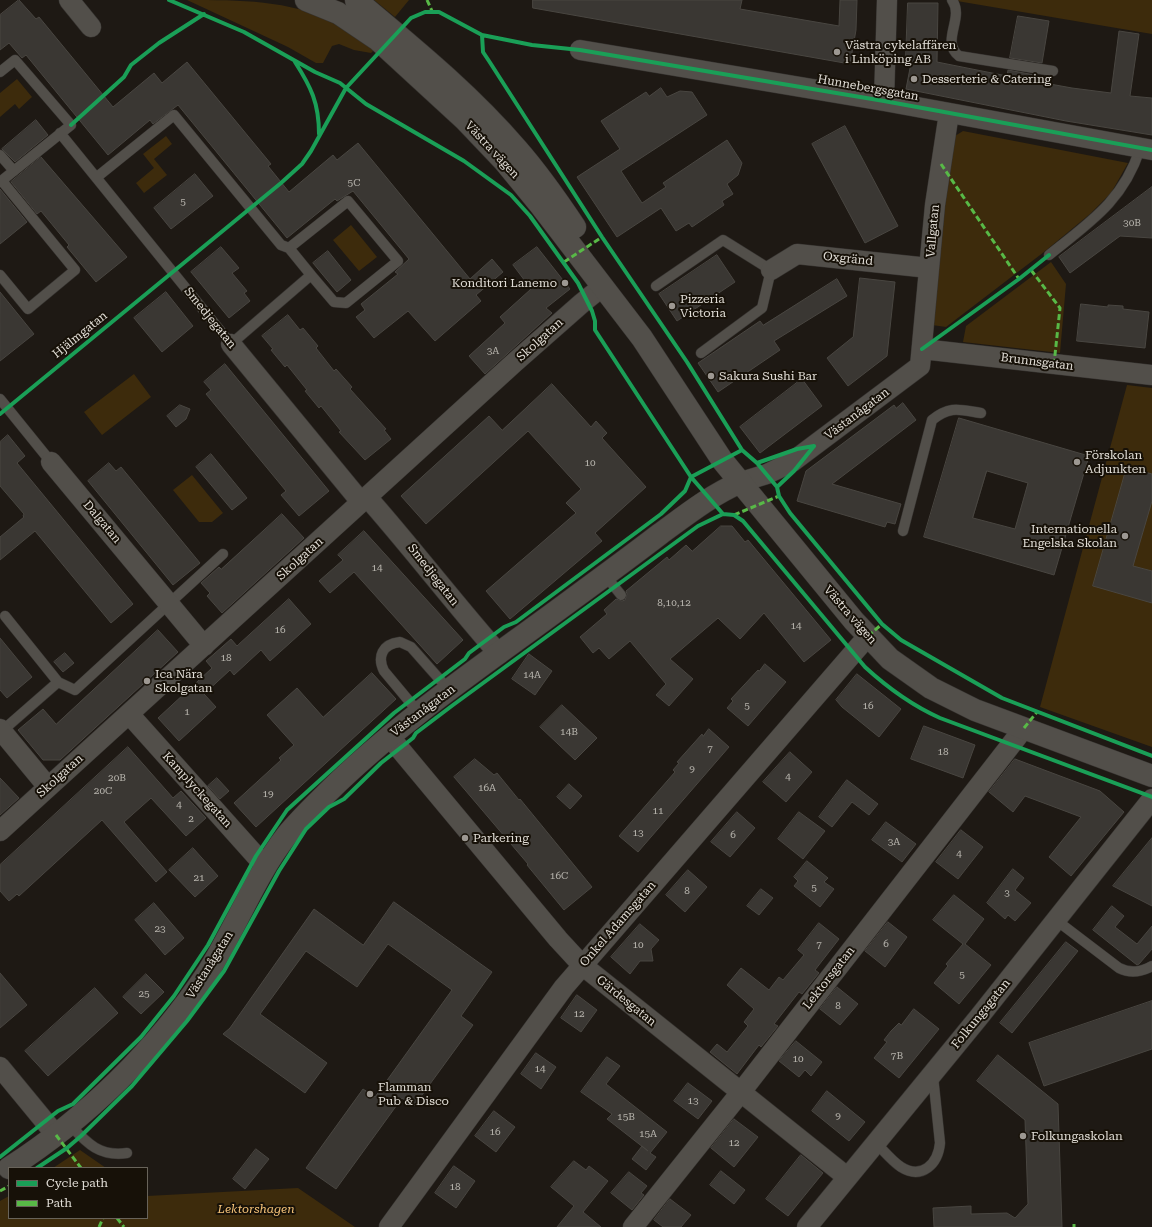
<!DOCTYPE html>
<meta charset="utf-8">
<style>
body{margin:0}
#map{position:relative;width:1152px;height:1227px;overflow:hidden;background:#1e1914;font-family:"Roboto Serif",serif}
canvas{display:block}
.legend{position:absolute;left:8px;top:1167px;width:140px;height:52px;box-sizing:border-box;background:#171108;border:1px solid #68635a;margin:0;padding:5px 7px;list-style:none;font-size:12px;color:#e1ddd6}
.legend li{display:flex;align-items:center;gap:8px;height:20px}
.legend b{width:20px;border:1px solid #68635a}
</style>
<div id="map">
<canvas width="1152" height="1227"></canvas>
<ul class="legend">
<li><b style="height:5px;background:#1a9f57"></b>Cycle path</li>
<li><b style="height:5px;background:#58b947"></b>Path</li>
</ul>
</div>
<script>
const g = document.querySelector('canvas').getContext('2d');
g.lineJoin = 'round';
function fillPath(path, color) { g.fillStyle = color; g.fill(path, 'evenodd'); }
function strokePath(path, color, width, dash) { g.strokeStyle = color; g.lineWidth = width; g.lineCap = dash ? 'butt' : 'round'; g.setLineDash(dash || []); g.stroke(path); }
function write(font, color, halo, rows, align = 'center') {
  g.font = font + ' "Roboto Serif",serif'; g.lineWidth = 4; g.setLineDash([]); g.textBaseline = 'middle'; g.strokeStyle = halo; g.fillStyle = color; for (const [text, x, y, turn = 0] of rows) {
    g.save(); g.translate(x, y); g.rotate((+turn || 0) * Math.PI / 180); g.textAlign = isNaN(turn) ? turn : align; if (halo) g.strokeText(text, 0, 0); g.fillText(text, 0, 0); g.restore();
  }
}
fillPath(new Path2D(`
 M187,0C242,0 286,0 337,22C350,29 362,41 374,50L371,53L354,50L339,44L332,46L323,63H316L288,47Z
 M374,0H409L395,17Z
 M957,0H1152V34L957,1Z
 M17,79L32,97L19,109L15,104L0,117V93Z
 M963,131L1128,163L1111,193L1090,214L1044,252L946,327L932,325L942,209L955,136Z
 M166,136L172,144L154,159L167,175L144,193L136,183L154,168L143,154Z
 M351,225L377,257L359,271L333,240Z
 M1051,262L1066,284L1060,353L963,342L966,326Z
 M134,374L151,397L102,435L84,412Z
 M1127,385L1152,388V747L1040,707Z
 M192,475L223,513L212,522H199L173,490Z
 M80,1150L106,1168H53Z
 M298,1188L355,1227H0V1201L9,1196V1218H147V1196Z`), '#3d2b0c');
const building = new Path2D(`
 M19,0L36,19L39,17L113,107L154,73L162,83L187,62L271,164L268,166L289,192L333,155L337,160L358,143L470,279L492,259L503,272L476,295L481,301L435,341L408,311L374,338L356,317L365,310L361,304L398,274L395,272L409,259L353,191L337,201L335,199L287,238L178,105L153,124L150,120L108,155L26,55L22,58L9,43L0,50V15Z
 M533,0H742L740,9L839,26L840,0H857L856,30L850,64L533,8Z
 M908,3H938L937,62L1007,76L1008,70L1040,76L1039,82L1072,88L1111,93L1119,31L1139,34L1130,96L1152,98V135L1066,121L906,89L912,58L906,57Z
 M1018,16L1049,21L1042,63L1010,58Z
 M661,88L667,97L680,91L692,92L707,115L621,171L642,203L666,187L663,183L727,140L742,163L738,175L727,184L733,194L722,201L724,205L692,227L689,223L676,231L661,208L617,237L577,177L620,149L601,121L646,92L649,96Z
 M36,120L48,135L15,162L2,149Z
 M845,126L898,226L865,243L812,144Z
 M41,157L127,257L96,282L67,247L69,245L41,211L37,214L11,182Z
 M195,174L213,196L171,229L154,208Z
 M1152,187V238L1120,236L1070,273L1059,257Z
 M0,189L27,222L0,244Z
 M221,247L239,268L232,273L247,291L244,293L250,301L229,318L191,272Z
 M537,247L570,289L546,308L552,313L485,374L469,356L505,323L500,317L531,289L513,265Z
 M328,251L351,280L337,292L313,263Z
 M717,255L735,282L677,321L659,294Z
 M860,278L895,282L887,356L848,386L827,358L853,337Z
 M837,279L847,296L774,341L780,350L718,392L698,363L760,321L763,325Z
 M0,292L34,334L0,361Z
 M166,292L193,326L162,352L134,318Z
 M1081,304L1108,307V305L1123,306V309L1149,312L1145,348L1077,341Z
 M288,315L300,330L303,328L318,346L316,348L334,371L336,369L352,387L350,389L386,429L384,430L391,439L365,460L339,432L341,431L321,406L319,408L305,391L307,390L287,365L285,367L271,350L273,349L262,336Z
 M225,364L329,491L299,516L281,495L286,491L206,394L211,390L204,382Z
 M802,379L822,406L760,453L740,427Z
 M552,384L591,427L596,421L607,433L602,438L646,487L595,533L602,541L510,619L486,591L576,513L566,503L581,489L528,431L426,524L401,496L489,416L502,430Z
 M903,403L916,420L832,484L901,504L895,524L887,522L885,527L797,501L806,471L894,405L896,408Z
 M180,405L190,409L186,419L176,427L167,416Z
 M959,418L1089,456L1054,575L924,537ZM987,471L1028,483L1015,529L973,518Z
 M8,435L25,456L17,463L133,604L111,623L35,531L0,560V537L24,517L23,516L24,514L0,486V442Z
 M211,454L247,498L232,510L196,467Z
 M109,463L116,471L121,467L200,563L173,585L88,481Z
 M1127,467L1152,474V501L1133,566L1152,571V603L1093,586Z
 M282,514L304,538L222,613L207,596L210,593L201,583L219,567L221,569Z
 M721,526H732L745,542L748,540L831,640L804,662L764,613L740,639L718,618L670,659L693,679L669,706L656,695L666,684L630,641L609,659L599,648L593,653L580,637L607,614L604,610L616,599L622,601L625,600L627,594L626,591L667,557L669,560L686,545L692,551Z
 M364,531L463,640L437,664L354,572L330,593L319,581L343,560L338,555Z
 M289,599L311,624L270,661L261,650L234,675L230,670L204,694L216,707L179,741L158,718L212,668L206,661L231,639L237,646L238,645Z
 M158,630L178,652L60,760H43L18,730L43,709L56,724Z
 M0,638L32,677L7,698L0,690Z
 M65,653L74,663L63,672L54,662Z
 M529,654L552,671L535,695L512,679Z
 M765,664L786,682L748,726L727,708L733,701L731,699L758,670L759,671Z
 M372,673L396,699L256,827L234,803L281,760L279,758L294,745L267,715L297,688L323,717Z
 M857,674L901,709L879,737L842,707L836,700Z
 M562,705L597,738L575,760L540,727Z
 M924,726L975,745L963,778L911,759Z
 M709,729L729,747L638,852L619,836L675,772L673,770L679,763L677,762L702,734L703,736Z
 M128,747L173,798L181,791L206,818L186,836L151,798L124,822L167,872L156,882L102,820L19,896L17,894L9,901L0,891V865Z
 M790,752L812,772L786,802L763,782Z
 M475,759L494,775L497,773L519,800L520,799L592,887L564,910L527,865L528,864L454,777Z
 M1015,759L1100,791L1124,812L1071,876L1049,857L1081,817L1025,796L1013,812L989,792Z
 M0,778L19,798L0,815Z
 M217,778L229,791L220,799L208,786Z
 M847,780L878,804L869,815L852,802L832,827L819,817Z
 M569,784L582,796L570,809L557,797Z
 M737,812L755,828L730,857L711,842Z
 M799,812L825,831L803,859L778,839Z
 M886,822L916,844L902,862L872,840Z
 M961,830L983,847L958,879L936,862Z
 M1152,838V906L1113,886Z
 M193,848L218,876L195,897L169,870Z
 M807,861L828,878L824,882L834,889L820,907L794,886L798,881L794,877Z
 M1013,869L1024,878L1015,890L1031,903L1015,921L1008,915L1005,919L987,903Z
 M688,870L707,887L685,912L666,895Z
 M761,889L773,898L759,915L747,906Z
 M954,895L984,919L965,944L991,965L959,1004L934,983L948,966L946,964L963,944L933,920Z
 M394,902L492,972L461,1016L473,1025L414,1106L402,1098L336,1189L306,1168L363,1089L375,1097L452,990L388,944L357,987L306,951L260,1014L327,1063L305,1093L223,1034L230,1028L314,909L363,945Z
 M154,903L184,938L165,955L135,920Z
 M1112,906L1124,916L1115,927L1137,944L1152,926V949L1139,964L1137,965L1093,930Z
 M888,922L907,937L885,967L865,951Z
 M819,923L839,939L815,970L819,973L802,994L799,992L774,1024L778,1026L761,1047L759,1045L737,1074L710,1052L717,1044L727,1052L748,1026L744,1022L754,1009L727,985L741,968L769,990L779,977L783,980L804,955L798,950Z
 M640,924L659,940L651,949L653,961H640L630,974L611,957Z
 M1066,942L1078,951L1012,1033L1000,1023Z
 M0,973L27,1005L0,1028Z
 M146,974L164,992L141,1014L123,997Z
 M837,987L858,1004L840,1025L820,1009Z
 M95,988L118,1013L48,1076L25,1051Z
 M577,995L597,1010L581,1032L561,1018Z
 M1152,1001V1049L1044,1086L1029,1043Z
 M914,1009L939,1029L899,1078L874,1058L887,1042L884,1040L891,1031L899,1023L901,1025Z
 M796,1041L822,1062L811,1076L805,1070L799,1077L779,1061Z
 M536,1053L556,1067L541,1089L521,1074Z
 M998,1055L1058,1104L1062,1227H934L933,1208L971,1206V1214L1007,1213L1015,1218L1028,1204L1025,1120L977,1081Z
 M607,1057L620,1066L606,1084L667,1132L650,1153L656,1157L646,1170L632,1159L642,1146L648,1151L607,1119L612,1114L581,1092Z
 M688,1083L712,1101L698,1119L674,1101Z
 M827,1091L865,1122L849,1141L812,1111Z
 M494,1111L515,1127L496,1152L475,1136Z
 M734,1119L758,1137L734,1167L711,1148Z
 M256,1149L269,1159L245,1189L233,1179Z
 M801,1155L823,1173L788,1216L766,1199Z
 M574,1161L586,1170L589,1166L608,1181L583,1212L601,1227H557L574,1206L551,1187Z
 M454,1166L475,1181L456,1208L435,1193Z
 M721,1171L745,1190L734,1204L710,1185Z
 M629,1172L647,1186L641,1193L644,1195L632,1210L611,1193Z
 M670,1199L691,1215L681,1227H663L654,1220Z`);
fillPath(building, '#3a3733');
strokePath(building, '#494641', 1);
const lane = new Path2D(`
 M952,0C965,18 940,41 959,56L1053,71
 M0,72L15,60L71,125L0,182
 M60,133L231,344L311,275L289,248L281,245L174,115L97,177
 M0,155L14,171
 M289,248L348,201L398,261L346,303L334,302L311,275
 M1049,255C1090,222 1123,201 1140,149
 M0,275L28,309L75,270L2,181
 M656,286L723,240L771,270L762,308L701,353
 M0,399L51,462
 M903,531L932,420C951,405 960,410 981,413
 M605,575L621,595
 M5,616L58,682L75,690L223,554
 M419,713L384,671C377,657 382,644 400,642L411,647L449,690
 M2,731L58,682
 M1056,920L1119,968C1131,974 1141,972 1152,966
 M69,1124C87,1143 99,1157 127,1153
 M876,1143C884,1151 892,1161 901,1167C922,1180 938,1164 940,1143L933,1076`);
const street = new Path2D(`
 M69,0L91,27
 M580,50L884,101L1152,150
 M884,101L887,0
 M771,270L797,254L929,268
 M231,344L361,502
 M922,349L1152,375
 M51,462L204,646
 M741,482L767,474L792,462L920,366L935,205L949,113
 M367,497C412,548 454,603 499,654
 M129,714L256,856L267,865
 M0,729L48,787
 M389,736L558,939L582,965L847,1177
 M0,831L515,362L582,303L602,287
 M0,1067L56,1135
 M389,1227L564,987L868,636
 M633,1227L741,1092L1024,728
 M807,1227L979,1017L1152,799`);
const secondary = new Path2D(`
 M306,0L338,13L378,40L465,120L504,161L541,206L642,338L722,460L854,621L890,659L931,688L975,710L1152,776
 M356,0C412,47 469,93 517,149C538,173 557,200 575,227
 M9,1168C87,1118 157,1049 208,972C236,928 254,877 287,835C300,819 315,805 329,791C402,719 488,662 570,601C600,579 630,557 660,534C686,515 711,495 741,482`);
strokePath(lane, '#363330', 11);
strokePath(street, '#363330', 21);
strokePath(secondary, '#363330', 23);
strokePath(lane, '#524f4a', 10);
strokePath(street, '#524f4a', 20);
strokePath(secondary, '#524f4a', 22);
strokePath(new Path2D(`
 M427,0L432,11
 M941,164L1019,279
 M564,262L602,237
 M1031,270L1060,308L1054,364
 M734,515L779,496
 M868,636L882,624
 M1024,728L1037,712
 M56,1135L81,1168
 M0,1191L9,1186
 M117,1218L124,1227
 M1074,1224V1227
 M99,1227L103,1218`), '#58b947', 3, [6, 3]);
strokePath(new Path2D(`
 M169,0L244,32L315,72L340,83L366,104L464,161L511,195L530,216L578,283L592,311L595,321V330L691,477L723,514L734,515L743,521L865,667C889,689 911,705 940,718L1152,797
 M482,35L483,52L489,61L602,237L687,362L742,450L757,463L777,487L779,496L790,513L882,624L901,640L1002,698L1152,756
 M295,62C311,87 319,103 319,134
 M71,125L124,77L131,65L159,43L204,14
 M922,349L1019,279L1049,255
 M0,414L281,183L302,164L311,151L346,88L411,18L425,12H439L482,35L532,45L580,50L884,101L1152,150
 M757,463L797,449L814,446
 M777,487L794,471L814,446
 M0,1157L58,1111L73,1104L141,1037L174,996L208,945L256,856L287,810L394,713L465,659L469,653L504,627L516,622L661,514L685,491L691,477L742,450
 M37,1168L67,1148L81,1136L132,1086L187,1021L224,971L279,871L306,829L329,807L344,799L381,763L413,738L416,733L453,705L698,526L723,514`), '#1a9f57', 4);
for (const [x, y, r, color] of [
 [837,52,4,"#9d9892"],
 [914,79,4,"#9d9892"],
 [565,283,4,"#9d9892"],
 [672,306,4,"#9d9892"],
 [711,376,4,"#9d9892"],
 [1077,462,4,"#9d9892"],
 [1125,536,4,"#9d9892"],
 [147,681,4,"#9d9892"],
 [465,838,4,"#9d9892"],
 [370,1094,4,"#9d9892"],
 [1023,1136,4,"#9d9892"]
]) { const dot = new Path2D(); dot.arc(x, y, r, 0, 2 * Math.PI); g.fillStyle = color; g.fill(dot); strokePath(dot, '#171108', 1.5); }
write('10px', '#b7b4ad', null, [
 ["5C",354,183],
 ["5",183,202],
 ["30B",1132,223],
 ["3A",493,351],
 ["10",590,463],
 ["14",377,568],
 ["8,10,12",674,603],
 ["14",796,626],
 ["16",280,630],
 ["18",226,658],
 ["14A",532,675],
 ["5",747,706],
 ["16",868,706],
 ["1",187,712],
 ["14B",569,732],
 ["7",710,749],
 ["18",943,752],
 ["9",692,769],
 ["4",788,777],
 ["20B",117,778],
 ["16A",487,788],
 ["20C",103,791],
 ["19",268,794],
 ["4",179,805],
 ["11",658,811],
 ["2",191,819],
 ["13",638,833],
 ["6",733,835],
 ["3A",894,842],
 ["4",959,854],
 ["16C",559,876],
 ["21",199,878],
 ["5",814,888],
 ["8",687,891],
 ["3",1007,893],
 ["23",160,929],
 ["6",886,944],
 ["10",638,945],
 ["7",819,945],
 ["5",962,975],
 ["25",144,994],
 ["8",838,1006],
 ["12",579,1014],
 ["7B",897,1056],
 ["10",798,1059],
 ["14",540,1069],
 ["13",693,1101],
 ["9",838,1116],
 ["15B",626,1117],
 ["16",495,1132],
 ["15A",648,1134],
 ["12",734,1143],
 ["18",455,1187]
]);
write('12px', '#e1ddd6', '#171108', [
 ["Västra cykelaffären",845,45],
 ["i Linköping AB",845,59],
 ["Desserterie & Catering",922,79],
 ["Konditori Lanemo",557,283,"right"],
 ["Pizzeria",680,299],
 ["Victoria",680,313],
 ["Sakura Sushi Bar",719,376],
 ["Förskolan",1085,455],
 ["Adjunkten",1085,469],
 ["Internationella",1117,529,"right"],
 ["Engelska Skolan",1117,543,"right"],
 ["Ica Nära",155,674],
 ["Skolgatan",155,688],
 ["Parkering",473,838],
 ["Flamman",378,1087],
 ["Pub & Disco",378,1101],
 ["Folkungaskolan",1031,1136]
], 'left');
write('12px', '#e1ddd6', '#171108', [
 ["Hunnebergsgatan",868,88,10],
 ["Västra vägen",492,150,47],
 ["Vallgatan",933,231,-85],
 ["Oxgränd",848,259,6],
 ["Smedjegatan",210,318,51],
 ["Hjälmgatan",80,335,-39],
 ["Skolgatan",540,340,-42],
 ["Brunnsgatan",1037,362,7],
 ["Västanågatan",857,414,-37],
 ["Dalgatan",102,522,50],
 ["Skolgatan",300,559,-42],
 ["Smedjegatan",433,575,52],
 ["Västra vägen",850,615,49],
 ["Västanågatan",423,711,-37],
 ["Skolgatan",60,776,-42],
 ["Kamplyckegatan",197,790,48],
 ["Onkel Adamsgatan",618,924,-49],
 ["Västanågatan",210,965,-58],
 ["Lektorsgatan",829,978,-52],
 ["Gärdesgatan",626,1001,39],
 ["Folkungagatan",981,1014,-51]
]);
write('italic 12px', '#f4c278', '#171108', [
 ["Lektorshagen",256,1209]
]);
</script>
